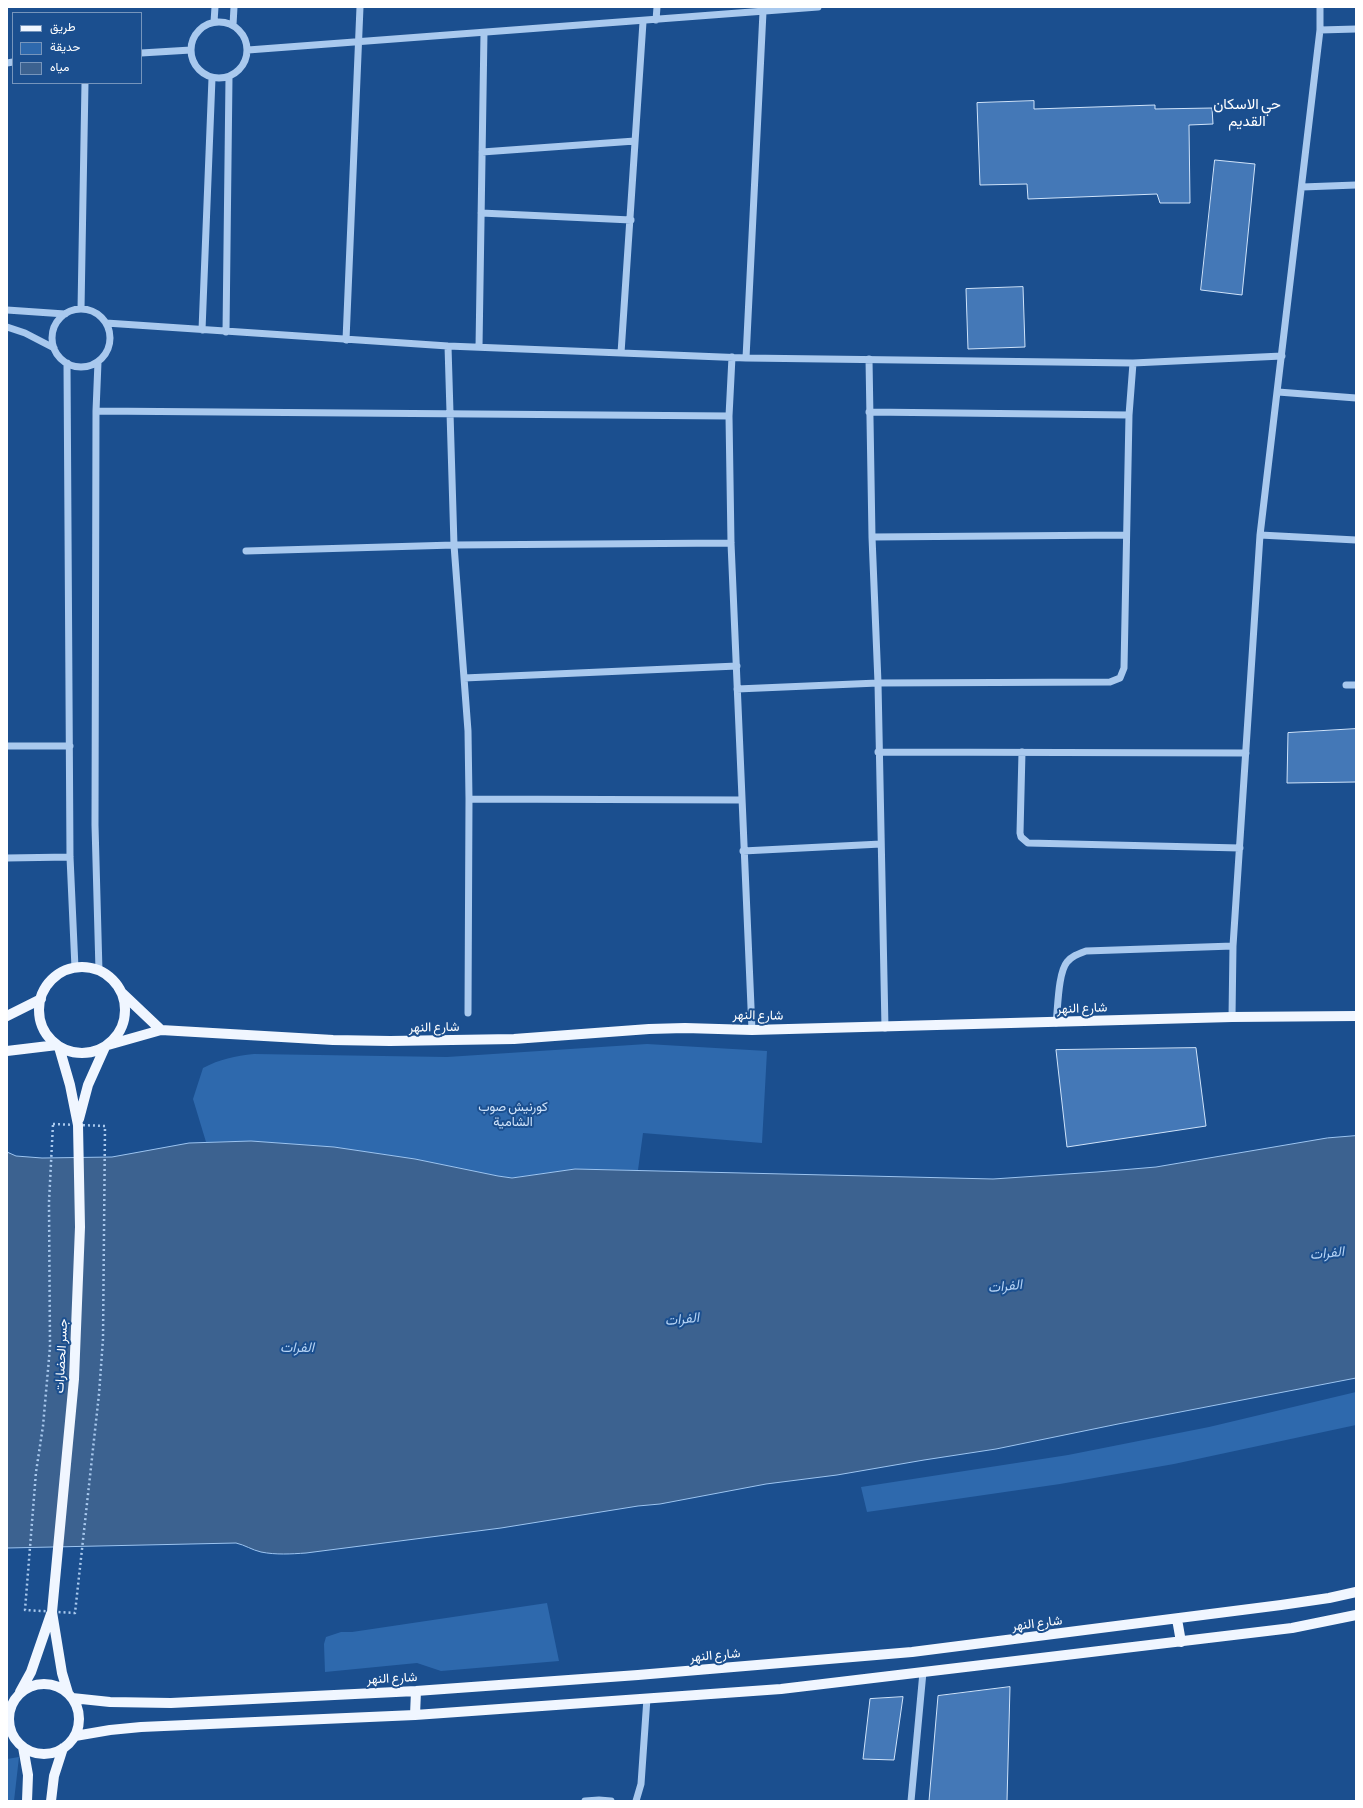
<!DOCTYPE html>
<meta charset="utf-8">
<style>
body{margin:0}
#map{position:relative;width:1363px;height:1808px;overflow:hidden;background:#1b4f8f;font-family:"Sofia Sans Condensed",Vazirmatn,sans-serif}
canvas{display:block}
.frame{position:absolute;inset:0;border:8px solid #fff;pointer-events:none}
.legend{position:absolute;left:12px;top:12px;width:130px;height:72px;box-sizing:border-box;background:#1b4f8f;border:1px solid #7695bc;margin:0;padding:5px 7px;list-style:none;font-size:12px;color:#fff}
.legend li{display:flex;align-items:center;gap:8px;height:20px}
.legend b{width:20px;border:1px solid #7695bc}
</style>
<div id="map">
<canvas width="1363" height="1808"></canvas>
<div class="frame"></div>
<ul class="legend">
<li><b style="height:5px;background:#f0f6ff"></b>طريق</li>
<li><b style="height:11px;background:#2e69ad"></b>حديقة</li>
<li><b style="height:11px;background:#3c6290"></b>مياه</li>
</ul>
</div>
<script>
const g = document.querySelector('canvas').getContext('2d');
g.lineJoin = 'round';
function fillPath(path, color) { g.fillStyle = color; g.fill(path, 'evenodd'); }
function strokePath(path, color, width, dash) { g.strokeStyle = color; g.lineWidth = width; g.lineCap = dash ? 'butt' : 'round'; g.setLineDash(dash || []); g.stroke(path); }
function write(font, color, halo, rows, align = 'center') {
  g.font = font + ' "Sofia Sans Condensed",Vazirmatn,sans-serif'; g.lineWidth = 4; g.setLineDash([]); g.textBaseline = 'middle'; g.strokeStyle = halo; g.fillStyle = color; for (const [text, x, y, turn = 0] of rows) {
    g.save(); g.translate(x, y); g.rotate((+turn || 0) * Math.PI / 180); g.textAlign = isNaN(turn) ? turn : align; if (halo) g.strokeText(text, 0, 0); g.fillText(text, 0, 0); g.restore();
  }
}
fillPath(new Path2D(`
 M647,1044L767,1051L762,1143L643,1133L638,1170L575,1169L512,1178L498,1176L415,1159L334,1147L251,1141L206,1142L193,1099L203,1068C220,1059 235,1056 254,1054L447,1057Z
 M1356,1392V1425L1174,1464L1060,1484L867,1512L861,1487L1068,1455L1209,1427Z
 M547,1603L559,1661L441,1671L417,1663L325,1672L324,1644L326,1637L341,1632H352Z
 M19,1757L14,1801H7V1759Z`), '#2e69ad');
const water = new Path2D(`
 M1356,1136V1378L1118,1424L996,1449L924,1460L837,1475L766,1484L660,1504L638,1506L501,1528L306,1553C291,1554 276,1555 261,1552C252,1550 245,1545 236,1543L7,1548V1152L16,1156L42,1158L112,1157L189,1143L251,1141L334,1147L415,1159L498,1176L512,1178L575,1169L993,1179L1097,1172L1156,1167L1327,1138Z`);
fillPath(water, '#3c6290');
strokePath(water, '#9cc4f0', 1);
const building = new Path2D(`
 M1034,101V109L1155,105V109L1212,108L1213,124L1189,125L1190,203H1160L1157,194L1028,199L1027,184L980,185L977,103Z
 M1215,160L1255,164L1242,295L1201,290Z
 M1023,287L1025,347L968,349L966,289Z
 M1356,729V782L1287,783L1288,733Z
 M1196,1048L1206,1126L1067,1147L1056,1050Z
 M1010,1687L1007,1801H929L938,1696Z
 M903,1697L894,1760L863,1759L870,1699Z`);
fillPath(building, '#4478b7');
strokePath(building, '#cfe3fa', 1);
strokePath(new Path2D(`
 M53,1124L105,1126L103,1339L99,1394L75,1613L25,1610L36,1472L43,1426L50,1347L49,1202Z`), '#a9c9ee', 2.5, [2, 3]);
strokePath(new Path2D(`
 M656,20L657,7
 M191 50a28 28 0 1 1 56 0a28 28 0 1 1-56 0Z
 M214,22L215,7
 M233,25L234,7
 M1320,30L1356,29
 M248,50L818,7
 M141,53L191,50
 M7,63L13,62
 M482,152L635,141
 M1302,187L1356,185
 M481,213L631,220
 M81,309L85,83
 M52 338a29 29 0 1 1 58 0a29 29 0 1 1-58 0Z
 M7,310L65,314
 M106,323L448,346L746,358L1133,363L1282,356
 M7,327L25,333L54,348
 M202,330L212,78
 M226,332L229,77
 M346,340L360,7
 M448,346L454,545L468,731L469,799L468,1013
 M479,347L484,33
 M621,353L643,22
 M732,357L729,416L731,543L752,1030
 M746,358L763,12
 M869,359L872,537L878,683L885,1028
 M98,362L96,411L95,825L99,971
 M67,363L70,857L75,968
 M1278,392L1356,398
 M96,411L729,416
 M869,412L1129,415
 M1260,535L1356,540
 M872,537L1126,535
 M246,551L454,545L731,543
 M464,678L737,666
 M1346,685H1356
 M737,689L878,683L1110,682L1120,678L1124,668L1129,415L1133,363
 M7,746H70
 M878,752L1246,753
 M1022,752L1020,833L1021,837L1028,843L1240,848
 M469,799L742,800
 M743,851L881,844
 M7,858L70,857
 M1232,1017L1233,946L1260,535L1320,30V7
 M1056,1023C1058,1008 1058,973 1067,962C1072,956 1078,954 1086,951L1233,946
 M585,1801L599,1800L611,1801
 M636,1801L641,1784L647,1698
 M911,1801L923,1672`), '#a9c9ee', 7);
strokePath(new Path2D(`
 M39 1010a43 43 0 1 1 86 0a43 43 0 1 1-86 0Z
 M122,993L161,1030
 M7,1016L41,999
 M108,1045L161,1030L333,1040L390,1041L514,1039L649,1029L685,1028L752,1030L1232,1017L1356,1016
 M59,1047L70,1085L78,1125L80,1227L74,1379L52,1612L62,1673L68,1693
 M7,1051L57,1045
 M79,1119L88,1085L105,1047
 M1177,1619L1181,1642
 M9 1719a35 35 0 1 1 70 0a35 35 0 1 1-70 0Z
 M20,1692L31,1672L51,1614
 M72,1698L110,1702L171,1703L416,1691L638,1675L912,1652L1281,1605L1329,1598L1356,1592
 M415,1715L416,1691
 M75,1736L110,1730L141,1727L415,1715L781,1689L1292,1628L1356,1615
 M23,1747L28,1775L27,1801
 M51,1801L54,1776L63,1748`), '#f0f6ff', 10);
write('13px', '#fff', '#1b4f8f', [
 ["شارع النهر",1082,1009,-2],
 ["شارع النهر",758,1016,1],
 ["شارع النهر",434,1028,-1],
 ["جسر الحضارات",62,1356,-87],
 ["شارع النهر",1037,1624,-7],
 ["شارع النهر",715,1656,-5],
 ["شارع النهر",392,1679,-3]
]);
write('13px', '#cfe3fa', '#1b4f8f', [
 ["كورنيش صوب",513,1108],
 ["الشامية",513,1123]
]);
write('italic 14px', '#b5d3f5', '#1b4f8f', [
 ["الفرات",1327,1254,-6],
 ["الفرات",1005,1287,-6],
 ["الفرات",682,1320,-6],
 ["الفرات",297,1348]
]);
write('15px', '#fff', '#1b4f8f', [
 ["حي الاسكان",1247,105],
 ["القديم",1247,122]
]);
</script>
